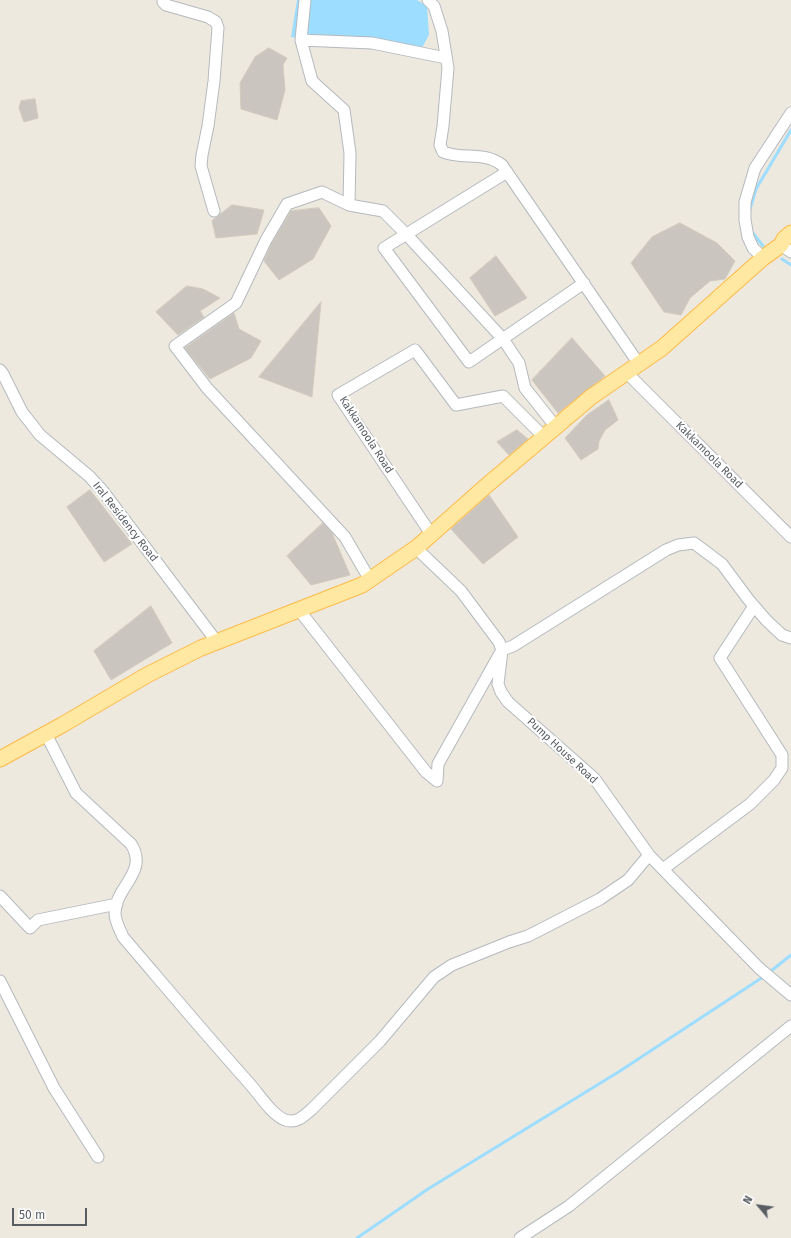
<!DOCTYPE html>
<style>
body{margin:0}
#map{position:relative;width:791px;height:1238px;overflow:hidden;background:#ede9df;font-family:"Fira Sans",sans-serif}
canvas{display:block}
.north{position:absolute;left:739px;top:1186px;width:40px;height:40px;-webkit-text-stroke:3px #fff;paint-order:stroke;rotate:299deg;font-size:11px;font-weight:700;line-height:16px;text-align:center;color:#585d62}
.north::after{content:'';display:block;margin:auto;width:14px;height:18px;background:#585d62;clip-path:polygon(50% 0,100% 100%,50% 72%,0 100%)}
.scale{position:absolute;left:12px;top:1208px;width:75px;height:18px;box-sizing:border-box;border:2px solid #585d62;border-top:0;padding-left:5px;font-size:12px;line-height:14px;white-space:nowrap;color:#585d62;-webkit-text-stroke:3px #fff;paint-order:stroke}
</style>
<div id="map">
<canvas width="791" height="1238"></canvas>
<div class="north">N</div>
<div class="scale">50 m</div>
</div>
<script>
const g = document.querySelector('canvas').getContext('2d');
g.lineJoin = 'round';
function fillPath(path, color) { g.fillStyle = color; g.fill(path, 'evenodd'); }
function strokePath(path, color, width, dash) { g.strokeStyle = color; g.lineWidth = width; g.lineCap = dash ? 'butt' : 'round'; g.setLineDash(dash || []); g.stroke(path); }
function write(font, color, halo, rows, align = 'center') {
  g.font = font + ' "Fira Sans",sans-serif'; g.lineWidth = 4; g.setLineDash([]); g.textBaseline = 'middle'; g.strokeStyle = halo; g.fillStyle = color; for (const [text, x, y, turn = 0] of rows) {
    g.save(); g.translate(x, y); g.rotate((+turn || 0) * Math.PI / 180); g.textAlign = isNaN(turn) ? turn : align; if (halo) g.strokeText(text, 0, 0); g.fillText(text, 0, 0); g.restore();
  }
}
fillPath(new Path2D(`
 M297,0H417L427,6L429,35L418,55L291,37Z`), '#9dddff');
strokePath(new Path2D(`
 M750,209L756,189L791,130
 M752,232L763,246
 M782,259L791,265
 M771,971L791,955
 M357,1238L428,1189L620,1071L763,977`), '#9dddff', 3);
const building = new Path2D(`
 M269,48L287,58L283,65L285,90L277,120L241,109L240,83L255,57Z
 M35,99L38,118L24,122L19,108L21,101Z
 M232,205L264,210L257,234L216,238L212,221Z
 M319,208L331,226L313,259L279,280L264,261L272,243L291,211Z
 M680,223L717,243L735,261L725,279L710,281L690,298L681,315L664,312L631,263L652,237Z
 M496,256L527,298L495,316L470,278Z
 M187,286L203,289L220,298L200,311L204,317L178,335L156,312Z
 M321,302L312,397L259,377Z
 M234,313L239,329L261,341L251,358L210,379L185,348Z
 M572,338L605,376L558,413L532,380Z
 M609,400L618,420L605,430L599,441L598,449L581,460L565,438L587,415Z
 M517,430L528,439L509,455L497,442Z
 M90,490L132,544L104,562L67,507Z
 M489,495L518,537L483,564L451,529Z
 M323,523L332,533L350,575L311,585L287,556Z
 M151,606L172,643L111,680L94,651Z`);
fillPath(building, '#cac5be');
strokePath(building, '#d2cabd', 1);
const minor = new Path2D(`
 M163,0V2L166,5L208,17L216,22L218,28L214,81L208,126L202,155L201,166L214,211
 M305,0L301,40L312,81L344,110L350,153L349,205
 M428,0L434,6L442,31L448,68L443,126L440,145L443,152C463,160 484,151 502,165L639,364
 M301,40L372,43L446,58
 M507,172L384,248L469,362L584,283
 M781,245L791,252
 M763,258L753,248L748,237L745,220V202L755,168L791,113
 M0,370L3,374L22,412L40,435L89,476L102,490L217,642
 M627,373L791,537
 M431,534L338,395L415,350L456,405L503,396L544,437
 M416,548L461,591L499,642L502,650L498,684L501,692L508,702L594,778L649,855L759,968L791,995
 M370,580L345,537L207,388L175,346L236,303L266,240L287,204L322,192L349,205L383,211L406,234L503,339L519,363L525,388L556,427
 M299,610L426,772L437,781L438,764L502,650L513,646L666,550L678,545L694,543L722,564L748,599L767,621L782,635L791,638
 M46,734L76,793L131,844C149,872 115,887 115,913C115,922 120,929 123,937C165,986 206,1035 249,1083C259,1094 271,1114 285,1120C296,1124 304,1116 312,1109L380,1041L434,977L452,965L509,942L528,936L600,899L628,880L649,855
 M663,869L750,804L774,780L782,768V755L720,658L754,606
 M0,896L30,928L38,920L117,904
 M0,981L54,1088L98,1157
 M520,1238L569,1206L791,1026`);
const major = new Path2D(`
 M0,759L62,725L147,675L201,648L362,585L416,548L486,486L591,397L662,348L763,258L781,245L784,239L791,233`);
strokePath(minor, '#b5b9be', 13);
strokePath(major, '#feba47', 17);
strokePath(minor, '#fff', 11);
strokePath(major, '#ffe8a2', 15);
write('11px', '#585d62', '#fff', [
 ["Kakkamoola Road",366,435,57],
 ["Kakkamoola Road",709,455,45],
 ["Iral Residency Road",125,522,52],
 ["Pump House Road",562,751,43]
]);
</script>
